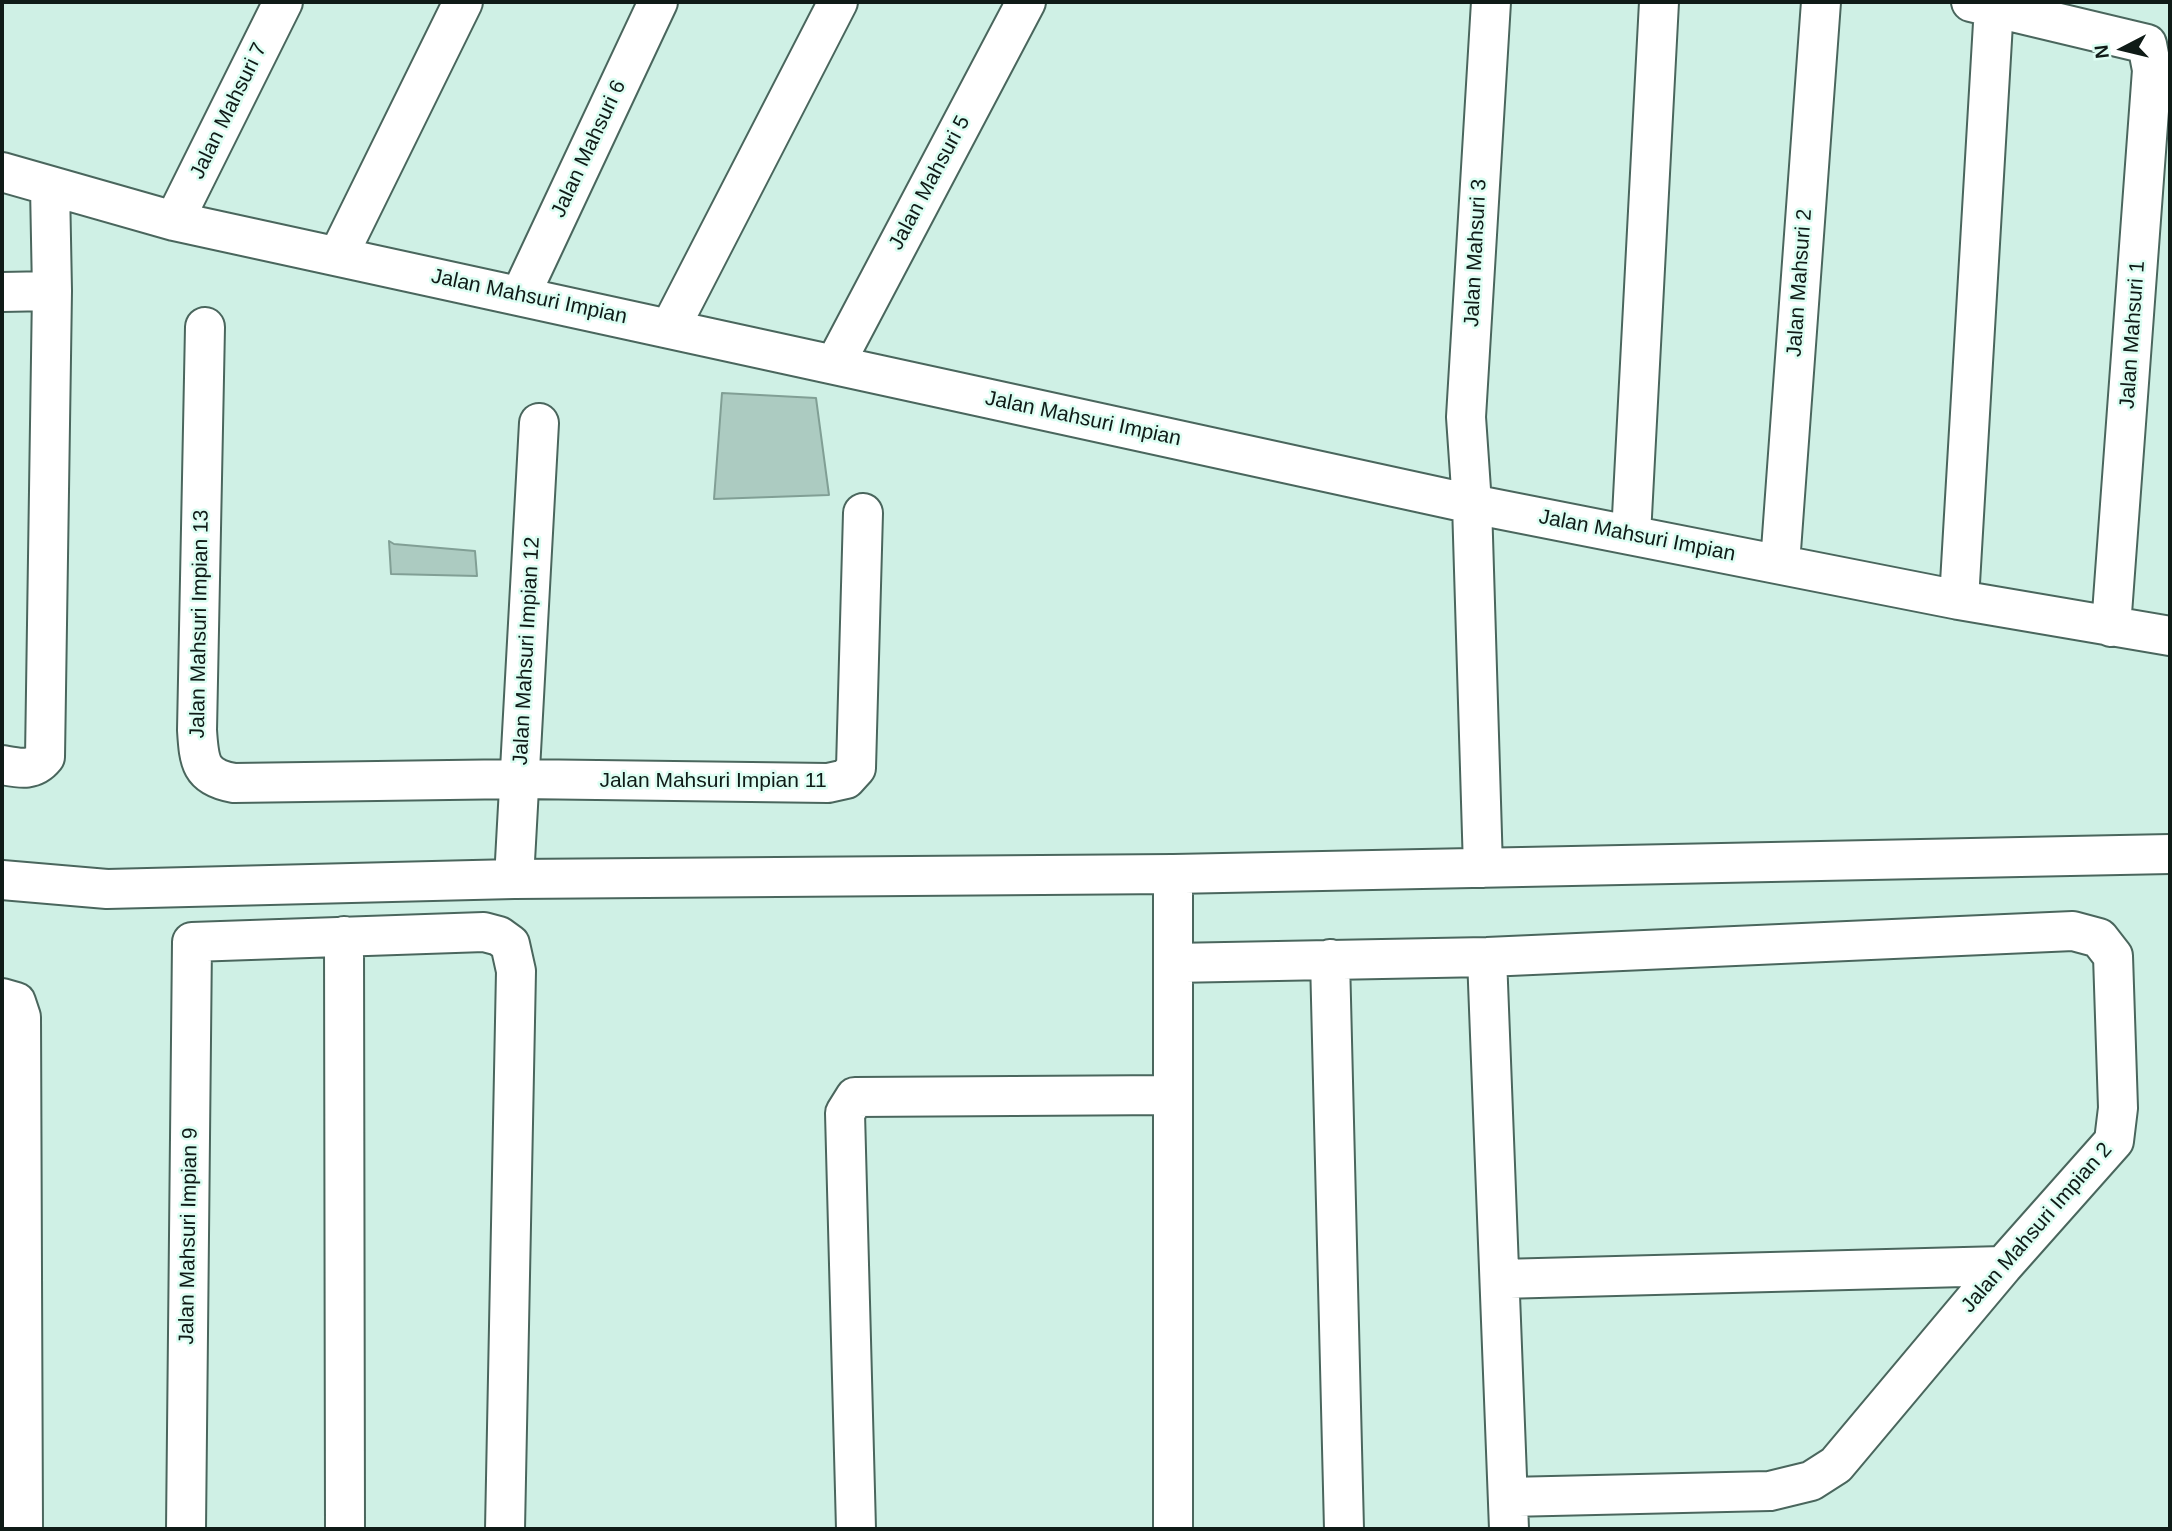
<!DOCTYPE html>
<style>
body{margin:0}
#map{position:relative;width:2172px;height:1531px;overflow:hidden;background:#cff0e5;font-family:Helvetica,sans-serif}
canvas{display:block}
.frame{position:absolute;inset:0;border:4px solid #0f1b17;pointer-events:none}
.north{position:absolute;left:2088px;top:14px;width:70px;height:70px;-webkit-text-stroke:5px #dcfdf2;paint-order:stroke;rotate:263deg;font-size:19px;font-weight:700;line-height:28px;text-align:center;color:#0f1b17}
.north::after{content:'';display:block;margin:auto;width:24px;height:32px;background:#0f1b17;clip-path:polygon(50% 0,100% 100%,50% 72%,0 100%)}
</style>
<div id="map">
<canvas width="2172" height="1531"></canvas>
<div class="frame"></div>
<div class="north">N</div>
</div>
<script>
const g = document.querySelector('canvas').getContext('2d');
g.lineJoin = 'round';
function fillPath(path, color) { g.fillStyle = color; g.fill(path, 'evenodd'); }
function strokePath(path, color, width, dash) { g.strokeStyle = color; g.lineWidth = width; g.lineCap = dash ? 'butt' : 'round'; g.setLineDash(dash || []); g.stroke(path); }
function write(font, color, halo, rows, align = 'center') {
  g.font = font + ' Helvetica,sans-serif'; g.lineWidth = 5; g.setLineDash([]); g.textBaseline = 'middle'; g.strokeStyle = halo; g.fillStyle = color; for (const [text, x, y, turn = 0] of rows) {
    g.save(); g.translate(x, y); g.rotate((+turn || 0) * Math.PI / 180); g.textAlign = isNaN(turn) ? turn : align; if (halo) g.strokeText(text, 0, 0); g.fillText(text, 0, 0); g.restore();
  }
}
const building = new Path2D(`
 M722,393L816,398L829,495L714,499Z
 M389,541L394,544L475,551L477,576L391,574Z`);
fillPath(building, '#accbc1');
strokePath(building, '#819f95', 2);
const minor = new Path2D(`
 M1971,2L2147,44L2152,70L2111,627
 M2,172L174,221L1472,504L1959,600L2170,636
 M174,221L283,2
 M338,256L463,2
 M2,292L52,291
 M520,296L658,2
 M205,327L197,730C199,762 200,777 234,783L520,779L828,783L846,779L856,768L863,513
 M670,328L838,2
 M835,364L1026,2
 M1631,535L1659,2
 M1780,564L1821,2
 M1959,600L1994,6
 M2,765C19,768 33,772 45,757L52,291L50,187
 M1483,868L1472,504L1466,417L1491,2
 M1173,874V963
 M514,879L539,423
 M2,880L107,889L514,879L1173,874L2170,854
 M344,936L345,1529
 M1487,957L1509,1529
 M1330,959L1344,1529
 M2,998L16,1002L21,1017L23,1529
 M1500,1279L2003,1266
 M186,1529L192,942L484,932L499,936L510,944L516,971L505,1529
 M856,1529L845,1113L855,1097L1172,1095
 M1173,1529V963L1487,957L2073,931L2099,938L2113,956L2118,1108L2114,1141L2003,1266L1836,1465L1811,1481L1770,1491L1508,1497`);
strokePath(minor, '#4a665d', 42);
strokePath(minor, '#fff', 38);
write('21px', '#0f1b17', '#dcfdf2', [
 ["Jalan Mahsuri 7",229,111,-64],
 ["Jalan Mahsuri 6",589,149,-65],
 ["Jalan Mahsuri 5",930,183,-62],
 ["Jalan Mahsuri 3",1476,253,-87],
 ["Jalan Mahsuri 2",1800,283,-86],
 ["Jalan Mahsuri Impian",529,297,12],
 ["Jalan Mahsuri 1",2133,335,-86],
 ["Jalan Mahsuri Impian",1083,419,12],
 ["Jalan Mahsuri Impian",1637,536,11],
 ["Jalan Mahsuri Impian 13",200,624,-89],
 ["Jalan Mahsuri Impian 12",527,651,-87],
 ["Jalan Mahsuri Impian 11",713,781],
 ["Jalan Mahsuri Impian 2",2037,1228,-49],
 ["Jalan Mahsuri Impian 9",189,1236,-89]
]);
</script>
